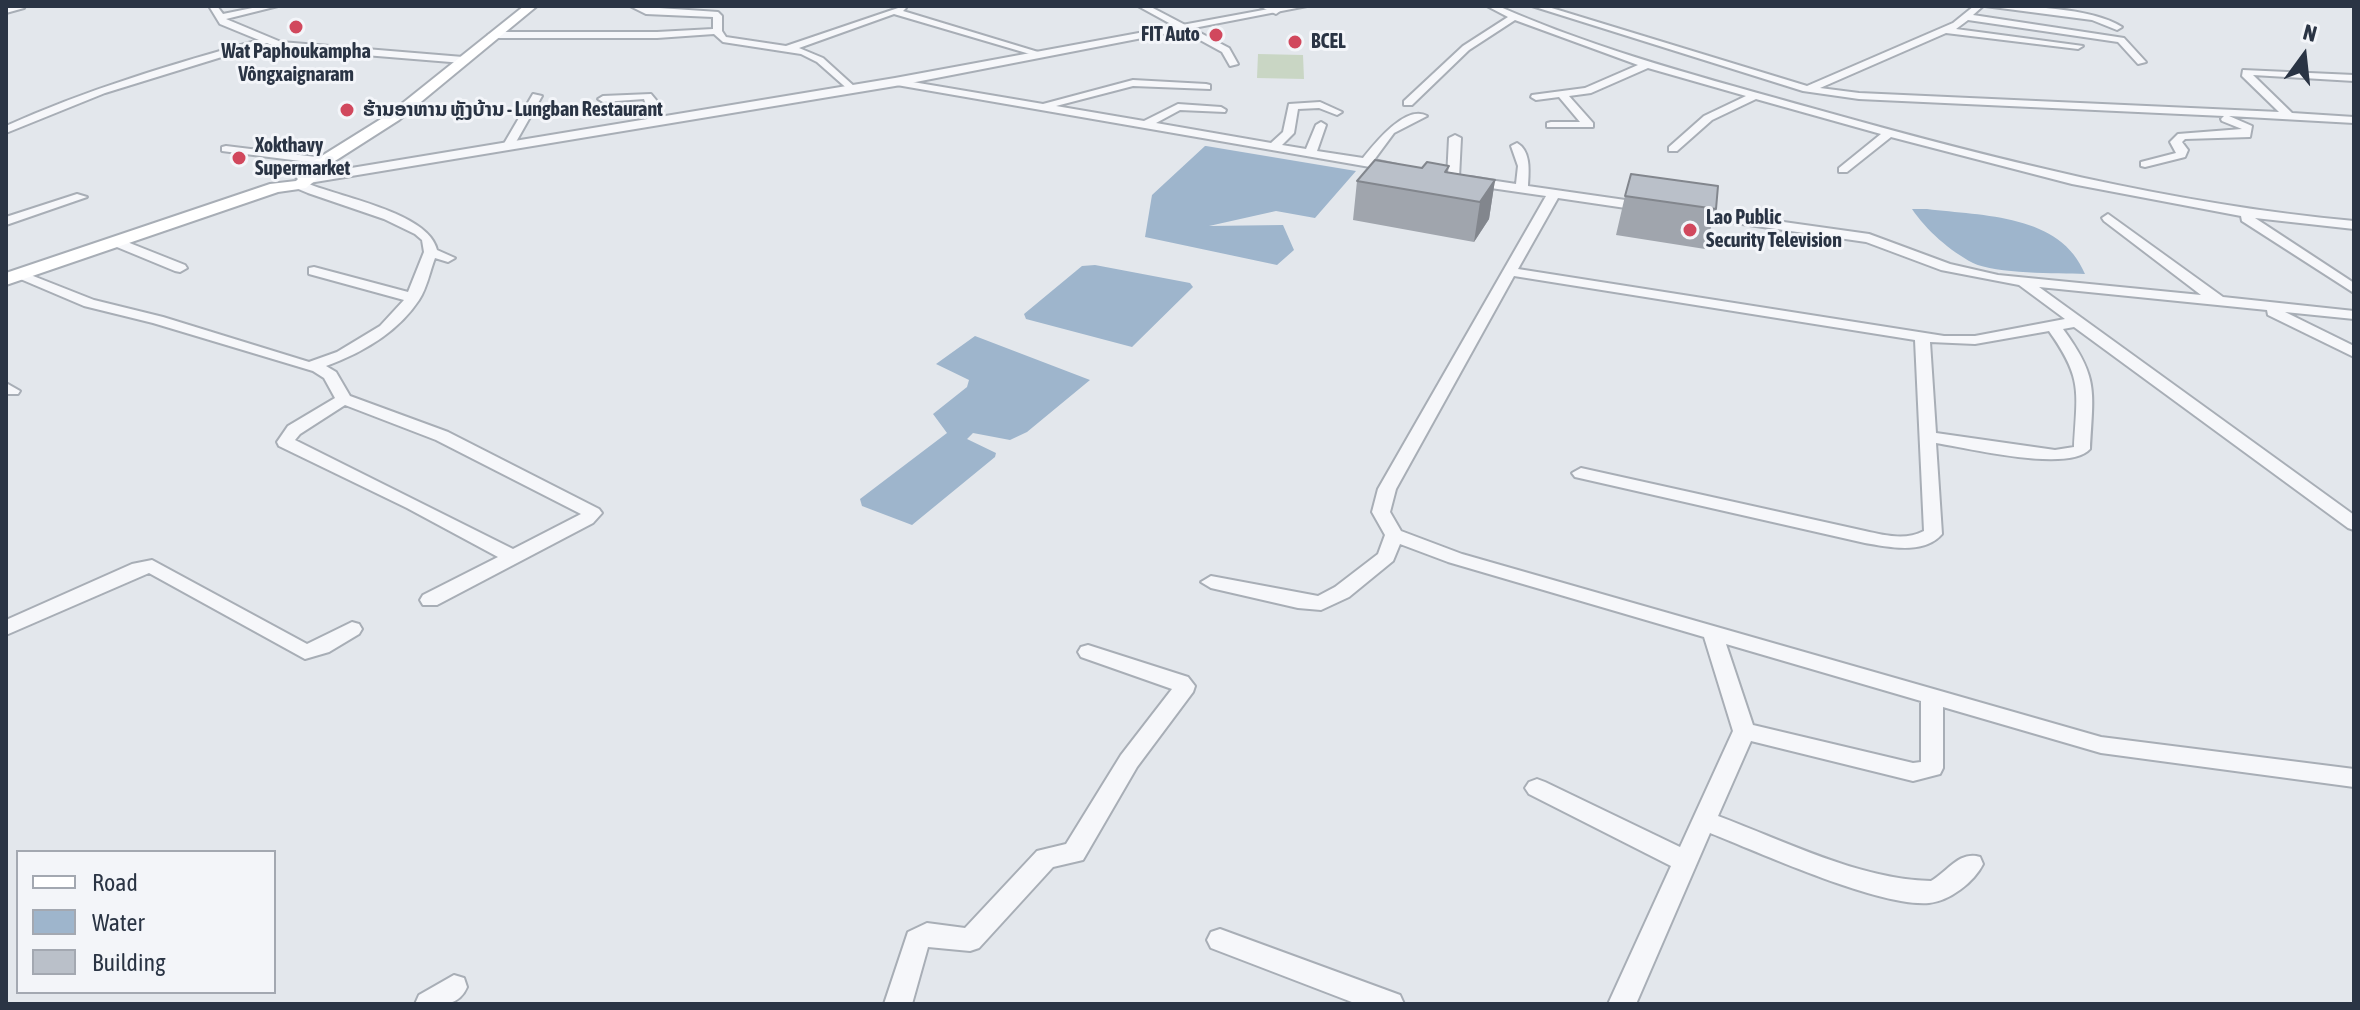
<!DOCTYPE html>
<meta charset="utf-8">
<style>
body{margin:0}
#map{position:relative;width:2360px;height:1010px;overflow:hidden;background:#e3e7ec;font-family:"Asap Condensed",sans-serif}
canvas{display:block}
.frame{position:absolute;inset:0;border:8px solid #2a3444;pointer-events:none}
.legend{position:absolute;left:16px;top:850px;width:260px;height:144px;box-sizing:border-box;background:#f3f5f9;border:2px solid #a3a8b1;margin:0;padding:10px 14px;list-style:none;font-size:24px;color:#2a3444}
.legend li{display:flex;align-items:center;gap:16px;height:40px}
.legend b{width:40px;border:2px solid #a3a8b1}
.north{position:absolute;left:2264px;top:16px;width:80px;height:80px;-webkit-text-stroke:6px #f3f5f9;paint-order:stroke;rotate:15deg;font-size:22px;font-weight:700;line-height:32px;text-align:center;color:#2a3444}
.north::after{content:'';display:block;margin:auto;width:28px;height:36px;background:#2a3444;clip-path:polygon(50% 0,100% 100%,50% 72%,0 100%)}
</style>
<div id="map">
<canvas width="2360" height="1010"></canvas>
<div class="frame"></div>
<ul class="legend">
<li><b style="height:10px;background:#fff"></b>Road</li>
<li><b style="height:22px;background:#9eb5cc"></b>Water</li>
<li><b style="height:22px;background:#bac0c9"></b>Building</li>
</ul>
<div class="north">N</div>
</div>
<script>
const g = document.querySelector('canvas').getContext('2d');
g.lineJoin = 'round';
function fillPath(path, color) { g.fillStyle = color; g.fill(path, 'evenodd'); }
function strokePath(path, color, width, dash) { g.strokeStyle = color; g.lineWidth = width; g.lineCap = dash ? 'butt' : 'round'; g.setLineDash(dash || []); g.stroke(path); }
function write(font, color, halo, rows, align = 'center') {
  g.font = font + ' "Asap Condensed","Noto Sans Lao",sans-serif'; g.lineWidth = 6; g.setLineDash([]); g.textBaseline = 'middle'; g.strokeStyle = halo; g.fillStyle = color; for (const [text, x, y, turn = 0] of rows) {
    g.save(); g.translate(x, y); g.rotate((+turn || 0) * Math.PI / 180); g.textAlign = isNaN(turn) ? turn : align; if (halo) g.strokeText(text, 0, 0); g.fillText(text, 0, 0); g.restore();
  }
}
fillPath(new Path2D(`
 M1258,54L1303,55L1304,79L1257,78Z`), '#c9d6c4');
fillPath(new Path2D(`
 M1205,146H1206L1356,171L1315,218L1276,211L1209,226L1283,225L1294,250L1277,265L1145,237L1152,195Z
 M1912,209H1927C1983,216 2061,214 2085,274C2057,273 1996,274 1973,263C1950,251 1926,230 1912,209Z
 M1095,265L1190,283L1193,287L1132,347L1026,319L1024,314L1082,266Z
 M975,336L1090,380L1027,432L1010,440L973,433L967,439L996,453L995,457L912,525L862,506L860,499L947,433L933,414L967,387L969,380L936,364Z`), '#9eb5cc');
const minor = new Path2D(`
 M25,6L24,8L6,13V7Z
 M209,6H217L223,14L262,6H278L226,19L281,42L463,57L468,60L463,63L279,48L267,43L105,93L6,133V126C88,89 173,64 259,40L220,24Z
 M630,6L718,12L722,16V31L726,37L786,46L904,6L906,8L903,11L1048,55L1040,57L894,14L799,48L823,58L855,87V91L851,92L817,62L801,54L723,42L714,34L657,38H493L488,35L493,32H657L713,29V17L646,14Z
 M1138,6H1149L1229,48L1238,64L1230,66L1222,52Z
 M1259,6H1271L1280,11L1276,14Z
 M1487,6H1498C1600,51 1708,79 1815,109C1993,159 2169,204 2354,221V229L2255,218L2354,283V293L2242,221L2241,216L2072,184L1891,137L1847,172H1839V168L1881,134L1756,99L1712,120L1677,151H1669V147L1704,116L1746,96L1648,68L1591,93L1569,96L1593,123V127H1547V123L1551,122H1580L1559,97L1536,100L1531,97L1532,95L1585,88L1638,65L1515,20L1469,50L1412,105H1404V101L1463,46L1508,17Z
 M1532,6H1545L1807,86L1953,23L1974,6H1983L1973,15L2124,38L2146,62L2138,64L2118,42L1968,20L1956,29L2083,46L2078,49L1946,33L1820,88L1859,93L2279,112L2242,76L2243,70L2354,75V81L2253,75L2292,113L2354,117V123L2229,116L2252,126L2250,137L2185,139L2182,142L2188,150L2185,157L2145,167L2141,166V162L2176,153L2170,142L2178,134L2242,129L2222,121L2221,119L2224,116L1859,99L1803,91Z
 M1985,6C2022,6 2091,7 2122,27L2117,30L2092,20Z
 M895,79L1043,104L1133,80L1206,84L1210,85V89L1133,86L1056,106L1144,121L1178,104L1221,107L1226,110L1225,112L1180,110L1156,123L1271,143L1283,132L1289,104L1320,102L1342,112L1337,115L1319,108L1298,109L1294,133L1282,145L1306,149L1316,125L1321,122L1326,125L1317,151L1363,158C1375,143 1406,104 1427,116L1394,133L1374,160L1397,165V169L1393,171L891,84V80Z
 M533,94L542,96L512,149H504L502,147Z
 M651,94L656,100L661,121L656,124L651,121L644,99L603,102L598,99L603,96Z
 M1455,135L1461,138L1459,178L1453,182L1447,178L1449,138Z
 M1517,143C1531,151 1529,171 1528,186L1646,203L1652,207L1646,211L1558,198L1518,269L1944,336H1975L2065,319L2019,285L1941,270L1866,242L1687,216L1685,213L1691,209L1869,234L1950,264L1998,275L2201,295L2104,221L2102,218L2108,214L2223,297L2354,311V319L2285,312L2354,346V357L2268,315L2267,310L2039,287L2354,515V530L2348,528L2074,327L2063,329C2099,378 2093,391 2090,449C2069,473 1968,448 1936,443L1942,534C1924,555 1889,547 1865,543L1575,477L1572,473L1581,468L1865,531C1884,535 1905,541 1924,531L1915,340L1514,276L1396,489L1390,512L1401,531L1462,554L2101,737L2354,769V787L2101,753L1943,707V768L1940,774L1913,781L1751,741L1718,816C1785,841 1858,879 1931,881C1947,872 1960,850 1980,857L1983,864C1974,882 1950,901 1929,903C1879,907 1761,853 1710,833L1636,1004H1608L1671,866L1529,794L1525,788L1529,782L1537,779L1545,782L1680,847L1733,731L1704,637L1448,562L1400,544L1393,561L1349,597L1321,610L1298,608L1211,588L1201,582L1211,576L1318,596L1335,587L1378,554L1385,535L1372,512L1378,489L1546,196L1470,185L1464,181L1470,177L1516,184L1518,166L1511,146ZM2049,331C2083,379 2077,391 2074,447L2055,450L1936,433L1930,342L1975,344ZM1726,644L1921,701V762L1913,763L1753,725Z
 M226,146L324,158L330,161L324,164L222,151V147Z
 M296,182H304C337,197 429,212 437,250L455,258L448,262L435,258C430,271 427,288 419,300C398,332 362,353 326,366L336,372L350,396L448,432L599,509L602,513L593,523L437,605H423L420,600L423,595L498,557L407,508L279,446L277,442L288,426L335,398L324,378L313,371L153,323L84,306L11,275L18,271L23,272L94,300L163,317L309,362L337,352L380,326L404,300L309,274V268L314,267L408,292L424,252L422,240L415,234L384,219L308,193L296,188ZM345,405L436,440L581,514L513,549L295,440L300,434Z
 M77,194L87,197L6,225V217Z
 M117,238L185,265L187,268L180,272L175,271L112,245V239Z
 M6,383L20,391L18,394H6Z
 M152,560L307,644L352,622L359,624L362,629L359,634L329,652L305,659L149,573L6,635V620L132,564Z
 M1088,645L1188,677L1195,686L1193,692L1137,767L1083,860L1053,867L979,948L970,951L928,947L912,1004H884L908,932L927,923L965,928L1037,851L1066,844L1121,755L1172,689L1081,657L1078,652L1081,647Z
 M1220,929L1400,995L1404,1004H1357L1211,948L1207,940L1211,932Z
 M454,975L464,978L467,987C458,1009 436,1004 415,1004L419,995Z`);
const tertiary = new Path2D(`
 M1285,6H1307L895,86L309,183L302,179L309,175L895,78Z`);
const secondary = new Path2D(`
 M524,6H537L399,120L313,175L317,179L306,188L278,192L6,285V273L270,184L296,181L298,179L294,175L296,172L389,114Z`);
strokePath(minor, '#a8aeb6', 4);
strokePath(tertiary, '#a8aeb6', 4);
strokePath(secondary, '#a8aeb6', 4);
fillPath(minor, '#f6f7fa');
fillPath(tertiary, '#f6f7fa');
fillPath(secondary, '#fff');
fillPath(new Path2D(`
 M1449,166L1448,172L1495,180L1489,219L1474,242L1353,220L1357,181L1422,168Z
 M1625,196L1716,209L1705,249L1616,235Z`), '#a0a5ad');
fillPath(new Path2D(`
 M1495,180L1489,219L1474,242L1480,202Z`), '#82868d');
const building = new Path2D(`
 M1375,160L1422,168L1427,162L1449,166L1445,172L1495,180L1480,202L1357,181Z
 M1631,174L1718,186L1716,209L1625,196Z`);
fillPath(building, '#bac0c9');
strokePath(building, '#82868d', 2);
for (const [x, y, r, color] of [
 [296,27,8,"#d1485d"],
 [1216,35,8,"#d1485d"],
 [1295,42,8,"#d1485d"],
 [347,110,8,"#d1485d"],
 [239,158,8,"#d1485d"],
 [1690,230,8,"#d1485d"]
]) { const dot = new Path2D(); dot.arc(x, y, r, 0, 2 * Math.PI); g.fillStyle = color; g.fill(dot); strokePath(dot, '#f3f5f9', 3); }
write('bold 20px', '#2a3444', '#f3f5f9', [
 ["FIT Auto",1200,35,"right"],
 ["BCEL",1311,42],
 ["Wat Paphoukampha",296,52,"center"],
 ["Vôngxaignaram",296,75,"center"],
 ["ຮ້ານອາຫານ ຫຼັງບ້ານ - Lungban Restaurant",363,110],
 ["Xokthavy",255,146],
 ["Supermarket",255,169],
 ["Lao Public",1706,218],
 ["Security Television",1706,241]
], 'left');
</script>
